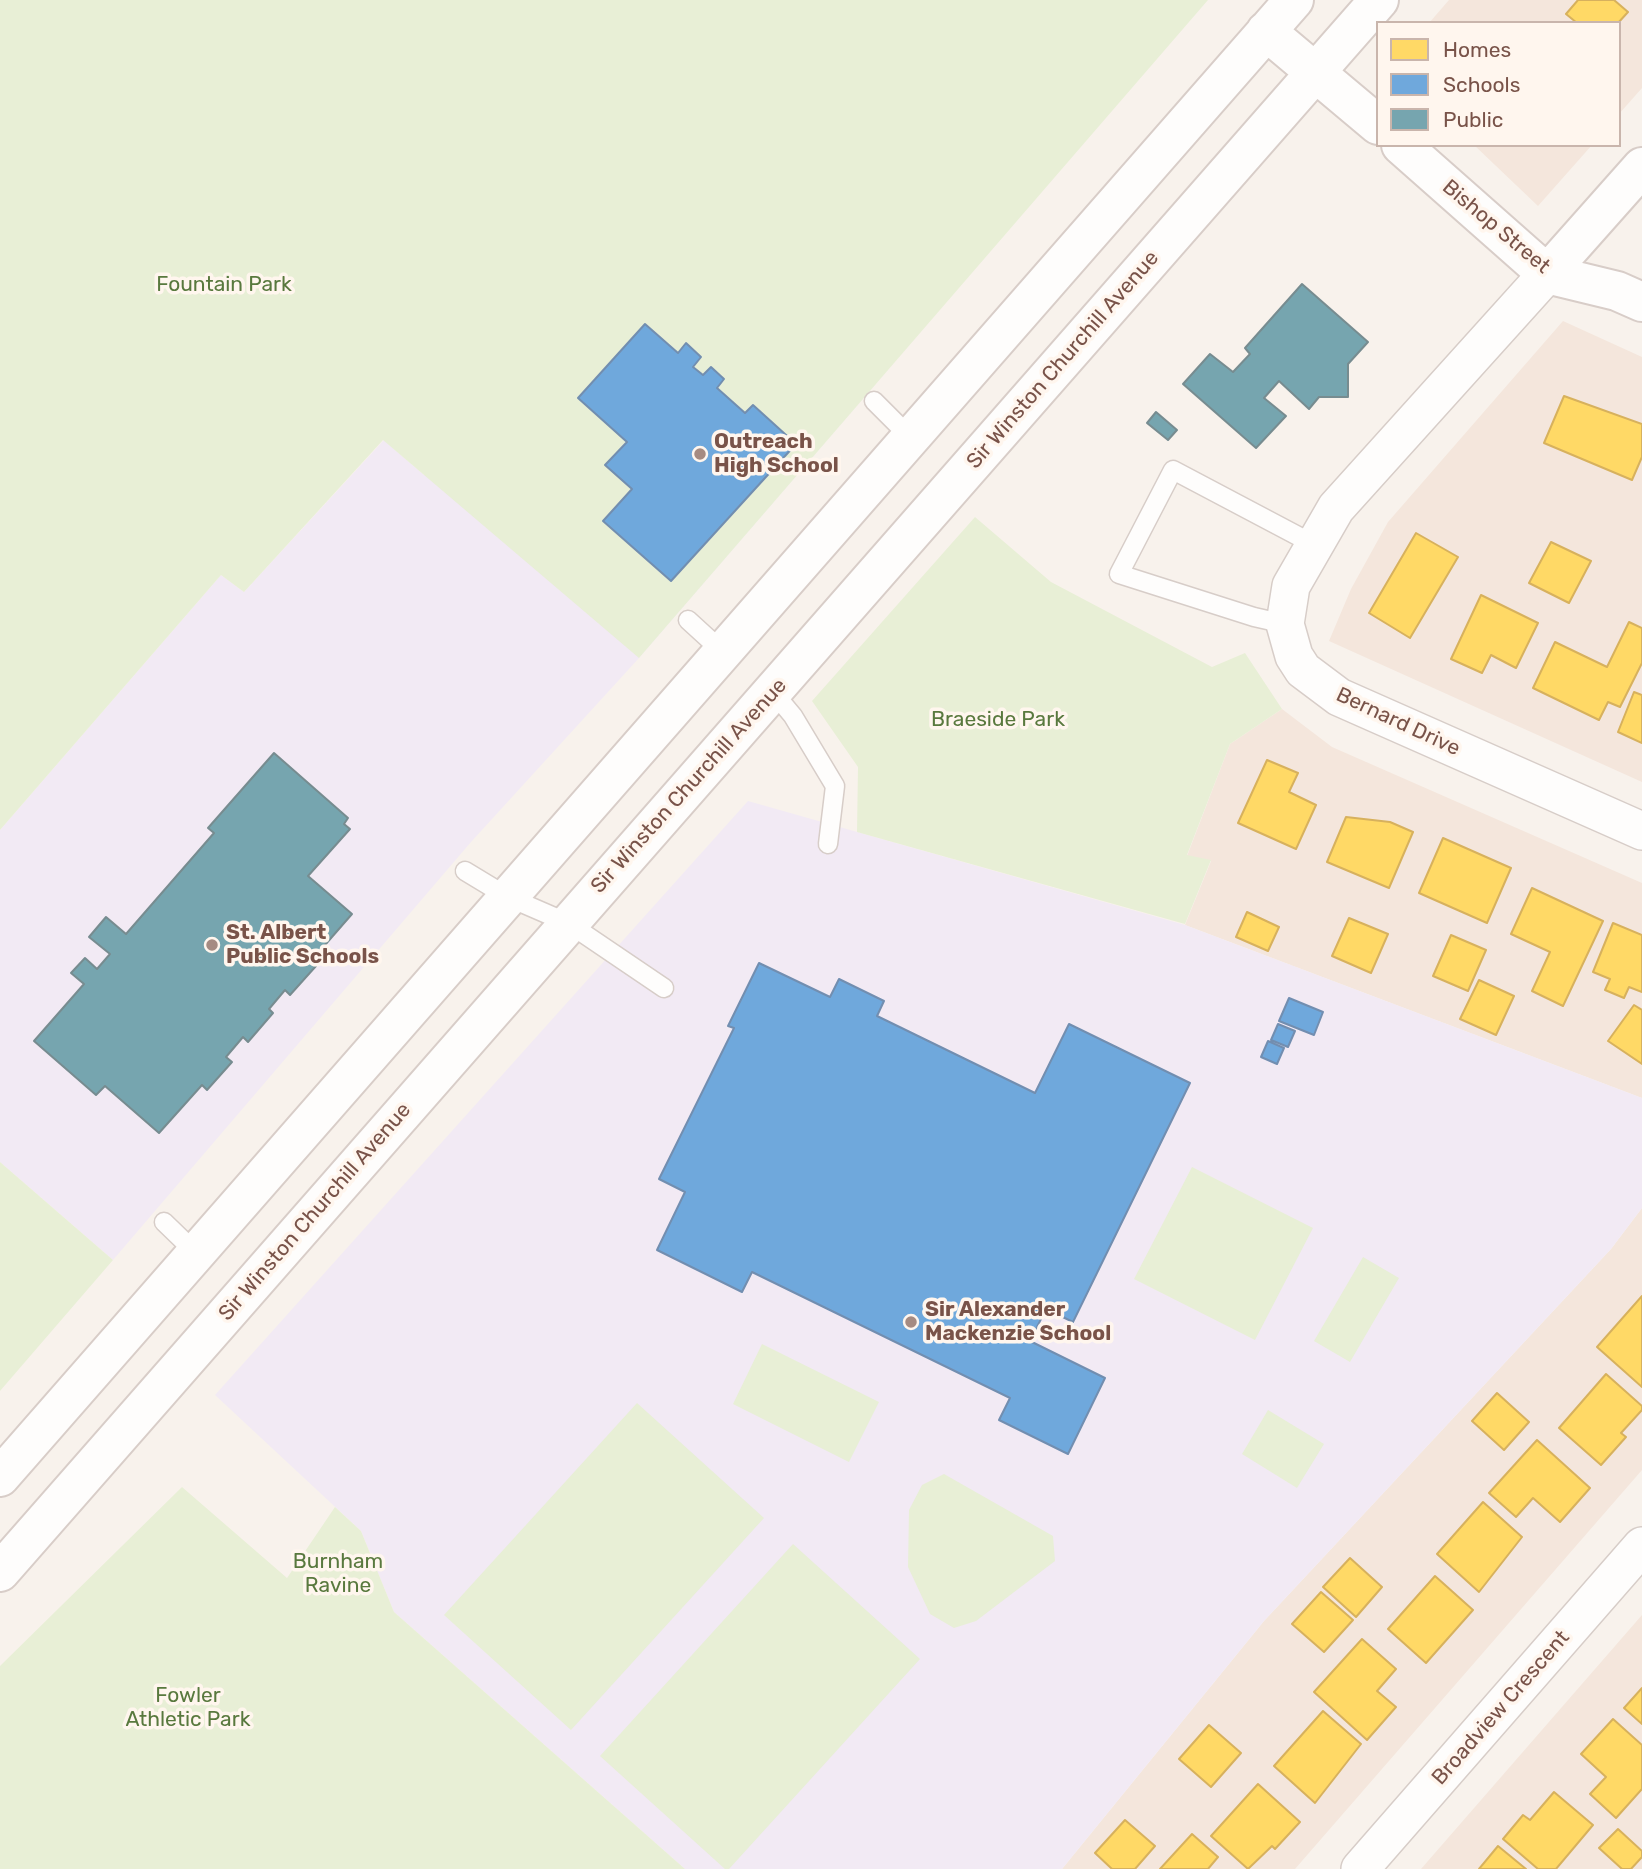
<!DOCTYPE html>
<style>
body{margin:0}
#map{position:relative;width:1642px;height:1869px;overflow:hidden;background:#f8f2ec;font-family:Rubik,sans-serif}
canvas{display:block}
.legend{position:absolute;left:1376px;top:21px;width:245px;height:126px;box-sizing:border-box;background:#fff6ee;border:2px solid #c9b5ac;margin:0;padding:9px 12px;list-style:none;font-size:21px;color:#795349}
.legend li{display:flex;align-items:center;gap:14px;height:35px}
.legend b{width:35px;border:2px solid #c9b5ac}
</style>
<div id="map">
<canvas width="1642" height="1869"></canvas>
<ul class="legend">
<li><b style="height:19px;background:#ffd966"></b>Homes</li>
<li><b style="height:19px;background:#6fa8dc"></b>Schools</li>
<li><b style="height:19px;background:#76a5af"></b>Public</li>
</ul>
</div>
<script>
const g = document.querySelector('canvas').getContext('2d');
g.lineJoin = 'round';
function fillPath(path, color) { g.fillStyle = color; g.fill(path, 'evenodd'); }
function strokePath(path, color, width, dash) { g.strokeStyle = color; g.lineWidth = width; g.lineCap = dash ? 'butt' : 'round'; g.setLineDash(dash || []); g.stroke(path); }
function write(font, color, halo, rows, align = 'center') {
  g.font = font + ' Rubik,sans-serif'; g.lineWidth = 7; g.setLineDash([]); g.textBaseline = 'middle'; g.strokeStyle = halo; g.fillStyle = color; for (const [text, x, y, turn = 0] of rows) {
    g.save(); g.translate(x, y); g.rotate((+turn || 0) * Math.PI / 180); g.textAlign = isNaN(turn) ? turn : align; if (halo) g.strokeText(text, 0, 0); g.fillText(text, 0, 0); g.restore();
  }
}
fillPath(new Path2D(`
 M1449,0H1642V88L1619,114V23H1429Z
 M1474,145H1592L1538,206Z
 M1563,321L1642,357V782L1329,641L1351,589L1388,522Z
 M1282,709L1332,747L1642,883V1098L1185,925L1211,861L1187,856L1230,744Z
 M1642,1208V1470L1295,1869H1062L1264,1621L1611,1249Z
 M1642,1615V1869H1421Z`), '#f4e6dc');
fillPath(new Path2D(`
 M916,337L639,658L471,842L113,1260L0,1162V830L221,575L244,592L384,440L424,475Z
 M748,801L1185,925L1642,1098V1208L1611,1249L1264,1621L1062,1869H685L394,1612L361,1531L215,1395Z`), '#f2eaf4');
fillPath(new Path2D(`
 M0,0H1208L639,658L383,440L244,592L221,575L0,830Z
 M975,517L1051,582L1212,667L1245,653L1282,709L1230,744L1187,855L1211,860L1185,924L857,832L858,767L812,701Z
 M0,1162L113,1260L0,1391Z
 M1192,1167L1313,1228L1255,1340L1134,1279Z
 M1363,1257L1399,1278L1350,1362L1314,1341Z
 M762,1344L879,1402L849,1462L733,1404Z
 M637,1403L764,1518L571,1730L444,1615Z
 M1268,1410L1324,1444L1297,1488L1242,1454Z
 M944,1474L1053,1536L1055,1561L976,1621L954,1628L930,1614L908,1567L909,1510L922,1485Z
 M182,1487L287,1578L335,1507L361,1531L394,1612L685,1869H0V1666Z
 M793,1544L920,1659L729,1869H725L600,1756Z`), '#e8efd6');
const homes = new Path2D(`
 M1578,0H1614L1628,12L1618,23H1577L1566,14Z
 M1564,396L1642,424V457L1632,480L1544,443Z
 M1416,533L1458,557L1410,638L1369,613Z
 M1551,542L1591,561L1569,603L1529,583Z
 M1481,595L1538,623L1516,668L1491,655L1482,673L1451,659Z
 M1629,622L1642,628V663L1620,707L1608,702L1599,720L1533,688L1555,642L1607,667Z
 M1634,692L1642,695V743L1618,732Z
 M1267,760L1298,773L1289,792L1316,805L1296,849L1238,823Z
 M1346,817L1390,822L1413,832L1389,888L1327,862Z
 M1443,838L1511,868L1487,923L1419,893Z
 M1532,888L1603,921L1563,1006L1532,991L1550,952L1511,934Z
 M1247,912L1279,927L1268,951L1236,937Z
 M1349,918L1388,934L1371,973L1332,956Z
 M1613,923L1642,935V992L1629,987L1624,998L1605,990L1610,979L1593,972Z
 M1451,935L1486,950L1468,991L1433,976Z
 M1479,980L1514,996L1496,1035L1460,1019Z
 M1634,1005L1642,1010V1064L1608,1041Z
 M1642,1296V1387L1597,1347Z
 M1606,1374L1642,1406V1410L1621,1433L1626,1437L1601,1465L1559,1428Z
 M1497,1393L1529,1422L1504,1450L1472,1421Z
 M1537,1440L1590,1488L1560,1522L1533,1498L1516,1517L1489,1493Z
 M1483,1502L1522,1537L1479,1592L1437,1554Z
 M1350,1558L1382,1587L1356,1617L1323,1587Z
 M1435,1576L1473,1610L1426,1663L1388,1629Z
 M1321,1592L1353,1620L1324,1652L1292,1624Z
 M1362,1639L1396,1669L1377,1691L1396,1707L1367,1740L1314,1692Z
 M1642,1688V1724L1624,1708Z
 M1323,1711L1361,1744L1315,1803L1274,1766Z
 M1613,1719L1642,1745V1789L1616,1818L1590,1794L1606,1777L1581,1754Z
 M1209,1725L1241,1753L1211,1787L1179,1759Z
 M1258,1784L1300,1822L1275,1849L1272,1846L1248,1869L1211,1836Z
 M1554,1792L1593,1825L1556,1869H1538L1503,1839L1523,1815L1530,1820Z
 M1125,1820L1155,1846L1135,1869H1112L1095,1853Z
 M1618,1829L1642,1851V1857L1631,1869H1622L1599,1848Z
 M1192,1834L1218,1857L1208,1869H1160Z
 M1498,1846L1526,1869H1479Z`);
fillPath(homes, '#ffd966');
strokePath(homes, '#d7b15d', 2);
const schools = new Path2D(`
 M645,324L678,353L686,343L701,357L693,367L703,375L711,367L724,379L717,388L745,413L753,405L796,444L671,581L603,521L632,489L605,465L627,442L578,398Z
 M759,963L830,997L839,979L884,1001L877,1016L1035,1093L1069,1024L1190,1083L1073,1322L1046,1309L1030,1341L1105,1378L1068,1454L999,1420L1010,1398L752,1272L742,1292L657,1250L685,1192L659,1179L734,1028L728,1026Z
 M1289,998L1323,1012L1314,1035L1279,1021Z
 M1278,1024L1295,1031L1288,1047L1271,1040Z
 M1268,1041L1284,1048L1277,1064L1261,1057Z`);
fillPath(schools, '#6fa8dc');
strokePath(schools, '#728eb0', 2);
const public = new Path2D(`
 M1302,284L1368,342L1348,364V397H1319L1309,409L1279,381L1264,398L1286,416L1256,448L1183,384L1210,354L1233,372L1250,354L1245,348Z
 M1156,412L1177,430L1168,440L1147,423Z
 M274,753L348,818L344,824L350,829L308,876L352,914L311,961L316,966L290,995L285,990L269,1009L273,1013L248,1042L243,1037L226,1057L232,1062L207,1090L202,1085L159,1133L105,1086L96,1095L34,1041L84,984L71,973L85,958L97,969L110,954L89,937L106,917L126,934L214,833L208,828Z`);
fillPath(public, '#76a5af');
strokePath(public, '#778c90', 2);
const lane = new Path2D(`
 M874,401L911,438
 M688,620L723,652
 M1285,624L1254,617L1119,574L1173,470L1315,545
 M773,692L793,716L835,786L828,844
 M465,871L508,897L568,923L664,988
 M164,1222L195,1252`);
const street = new Path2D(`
 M1547,274L1336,508L1291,586L1285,624L1294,656L1303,670L1339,697L1642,831
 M1360,1869L1642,1546`);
const secondary = new Path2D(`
 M1266,31L1378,125
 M1401,145L1547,274L1617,291L1642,302
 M1547,274L1642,167
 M0,1477L1294,0
 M0,1572L1379,0`);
strokePath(lane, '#d7cdc8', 21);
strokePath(street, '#d7cdc8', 40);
strokePath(secondary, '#d8cdc8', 42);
strokePath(lane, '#fefdfc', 18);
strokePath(street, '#fefdfc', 37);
strokePath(secondary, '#fefdfc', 38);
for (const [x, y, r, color] of [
 [700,454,7,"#a58b82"],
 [212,945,7,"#a58b82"],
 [911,1322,7,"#a58b82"]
]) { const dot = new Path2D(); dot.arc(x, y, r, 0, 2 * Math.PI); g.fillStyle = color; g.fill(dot); strokePath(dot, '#fff6ee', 2.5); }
write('21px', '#795349', '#fff6ee', [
 ["Bishop Street",1496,227,40],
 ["Sir Winston Churchill Avenue",1063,360,-49],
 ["Bernard Drive",1398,722,25],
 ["Sir Winston Churchill Avenue",689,786,-48],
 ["Sir Winston Churchill Avenue",315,1212,-49],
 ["Broadview Crescent",1501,1708,-49]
]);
write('21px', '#59793e', '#fff6ee', [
 ["Fountain Park",224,285],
 ["Braeside Park",998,720],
 ["Burnham",338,1562],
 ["Ravine",338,1586],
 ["Fowler",188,1696],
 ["Athletic Park",188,1720]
]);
write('bold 21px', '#795349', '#fff6ee', [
 ["Outreach",714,442],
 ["High School",714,466],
 ["St. Albert",226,933],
 ["Public Schools",226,957],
 ["Sir Alexander",925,1310],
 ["Mackenzie School",925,1334]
], 'left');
</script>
